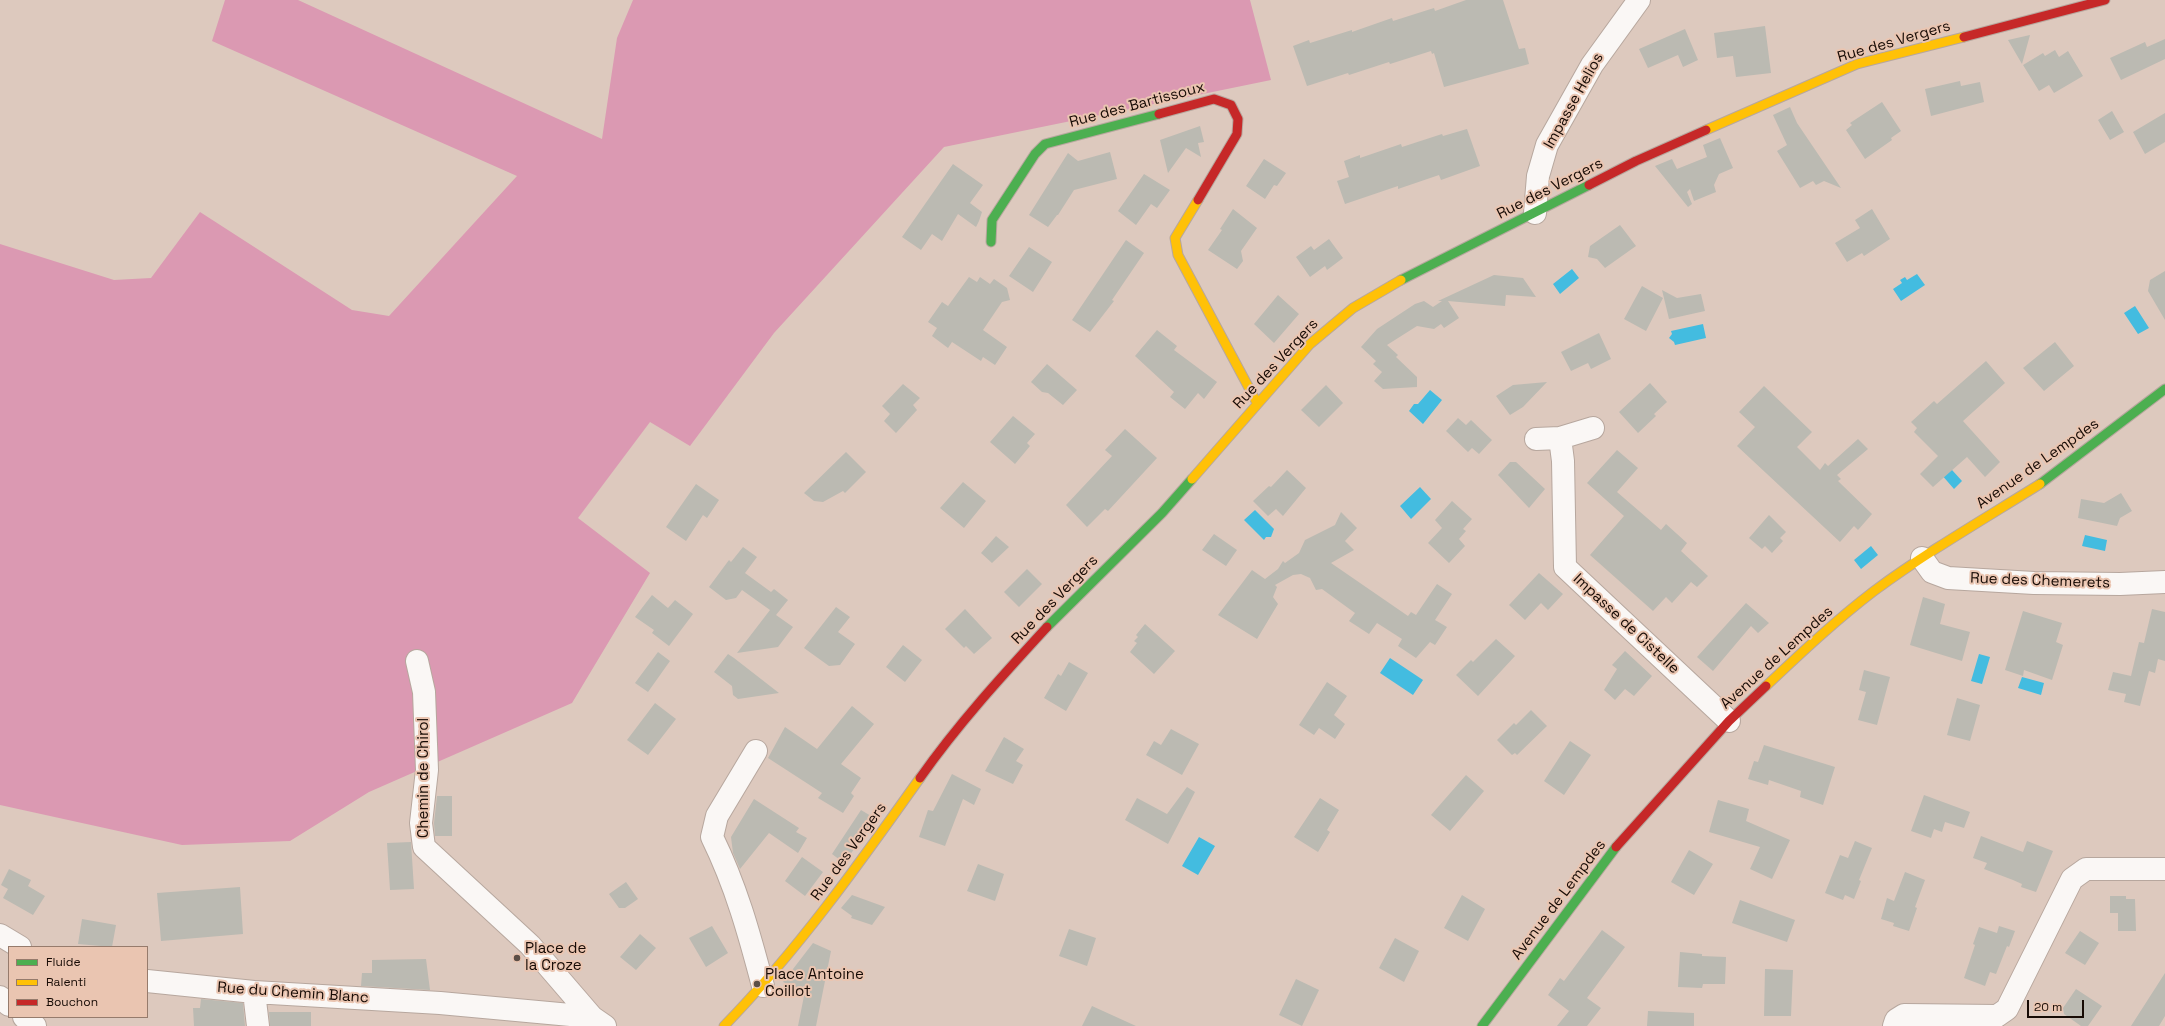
<!DOCTYPE html>
<style>
body{margin:0}
#map{position:relative;width:2165px;height:1026px;overflow:hidden;background:#ddc9be;font-family:"Space Grotesk",sans-serif}
canvas{display:block}
.legend{position:absolute;left:8px;top:946px;width:140px;height:72px;box-sizing:border-box;background:#eac5b1;border:1px solid #967b6c;margin:0;padding:5px 7px;list-style:none;font-size:12px;color:#170b05}
.legend li{display:flex;align-items:center;gap:8px;height:20px}
.legend b{width:20px;border:1px solid #967b6c}
.scale{position:absolute;left:2027px;top:1000px;width:57px;height:18px;box-sizing:border-box;border:2px solid #170b05;border-top:0;padding-left:5px;font-size:12px;line-height:14px;white-space:nowrap;color:#170b05;-webkit-text-stroke:3px #eac5b1;paint-order:stroke}
</style>
<div id="map">
<canvas width="2165" height="1026"></canvas>
<ul class="legend">
<li><b style="height:5px;background:#4caf50"></b>Fluide</li>
<li><b style="height:5px;background:#ffc107"></b>Ralenti</li>
<li><b style="height:5px;background:#c62828"></b>Bouchon</li>
</ul>
<div class="scale">20 m</div>
</div>
<script>
const g = document.querySelector('canvas').getContext('2d');
g.lineJoin = 'round';
function fillPath(path, color) { g.fillStyle = color; g.fill(path, 'evenodd'); }
function strokePath(path, color, width, dash) { g.strokeStyle = color; g.lineWidth = width; g.lineCap = dash ? 'butt' : 'round'; g.setLineDash(dash || []); g.stroke(path); }
function write(font, color, halo, rows, align = 'center') {
  g.font = font + ' "Space Grotesk",sans-serif'; g.lineWidth = 4; g.setLineDash([]); g.textBaseline = 'middle'; g.strokeStyle = halo; g.fillStyle = color; for (const [text, x, y, turn = 0] of rows) {
    g.save(); g.translate(x, y); g.rotate((+turn || 0) * Math.PI / 180); g.textAlign = isNaN(turn) ? turn : align; if (halo) g.strokeText(text, 0, 0); g.fillText(text, 0, 0); g.restore();
  }
}
fillPath(new Path2D(`
 M225,0H298L602,139L617,38L633,0H1250L1271,80L944,147L774,333L690,446L650,422L578,518L650,573L572,703L369,792L290,841L182,845L0,805V244L114,280L151,278L200,212L352,310L389,316L517,176L212,41Z`), '#db99b2');
fillPath(new Path2D(`
 M1572,269L1579,278L1560,294L1553,284Z
 M1917,274L1925,285L1901,301L1893,289L1902,283L1900,280L1905,277L1907,280Z
 M2135,306L2149,328L2138,334L2124,313Z
 M1703,324L1706,338L1675,345L1674,342L1669,338L1672,334L1671,331Z
 M1430,390L1442,400L1423,424L1409,411L1414,404H1418Z
 M1943,460L1962,481L1954,489L1934,466Z
 M1420,487L1431,499L1411,519L1400,506Z
 M1255,510L1274,529L1271,537H1266L1264,540L1244,520Z
 M2085,535L2107,540L2105,551L2082,546Z
 M1871,546L1878,555L1861,569L1854,560Z
 M1979,654L1990,657L1982,684L1971,681Z
 M1390,658L1423,680L1413,695L1380,673Z
 M2022,677L2044,683L2041,695L2018,688Z
 M1199,837L1215,846L1198,875L1182,866Z`), '#43bce0');
fillPath(new Path2D(`
 M1466,0H1503L1519,49L1525,48L1529,64L1444,87L1434,53L1432,54L1431,51L1390,64L1389,62L1349,75L1348,73L1307,86L1293,46L1309,40L1310,43L1352,30V32L1392,18L1393,21L1434,8L1435,11Z
 M1765,26L1771,73L1736,77L1733,56L1717,58L1714,33Z
 M1685,29L1698,60L1683,67L1678,55L1648,68L1639,49Z
 M2030,35L2022,64L2008,40Z
 M2165,39V59L2121,80L2110,58L2145,42L2147,47Z
 M2055,50L2059,57L2068,51L2083,76L2054,93L2049,85L2039,91L2023,65L2043,53L2045,56Z
 M1960,81L1961,86L1980,82L1984,102L1931,116L1925,89Z
 M1882,102L1901,131L1891,138L1892,140L1865,159L1846,130L1852,125L1850,123Z
 M1790,107L1797,123L1841,188L1824,181L1816,185L1813,181L1800,188L1777,151L1787,145L1773,115Z
 M2112,111L2124,132L2110,140L2098,120Z
 M2165,113V142L2145,154L2133,132Z
 M1200,126L1204,142L1198,143L1201,157L1186,148L1168,173L1160,140Z
 M1467,129L1480,166L1441,180L1439,175L1398,189V186L1345,204L1337,181L1349,177L1344,161L1360,155V158L1401,144L1402,147L1442,134L1443,136Z
 M1720,138L1733,168L1719,174L1714,185L1716,192L1694,201L1690,189L1687,192L1692,204L1688,207L1655,166L1672,159L1677,169L1707,157L1703,145Z
 M1110,152L1117,179L1074,190L1058,215H1057L1048,227L1029,215L1068,153L1078,161Z
 M1264,159L1286,173L1277,186L1274,185L1265,199L1246,186Z
 M953,164L983,185L970,203L982,212L979,221L976,227L958,214L942,241L932,234L921,250L902,237Z
 M1144,174L1170,190L1157,208L1151,204L1136,225L1118,211Z
 M1233,209L1257,228L1241,251L1243,261L1237,269L1208,250L1222,230L1220,229Z
 M1872,209L1890,239L1864,256L1862,253L1847,262L1835,243L1860,228L1855,220Z
 M1620,225L1636,246L1605,268L1597,259L1588,257L1590,246Z
 M1329,239L1343,258L1327,270L1325,266L1310,277L1296,257L1311,246L1314,250Z
 M1126,240L1144,253L1112,300L1114,301L1090,332L1072,320Z
 M1029,247L1052,262L1033,292L1009,276Z
 M2165,271V320L2148,291L2150,280Z
 M1494,275L1523,278L1536,297L1506,295L1505,306L1448,301L1459,318L1444,328L1441,324L1434,329L1417,326L1387,345L1398,355L1396,357L1417,377V387L1383,389L1374,381L1382,372L1373,364L1376,361L1361,347L1377,329L1415,304L1424,301L1433,307L1442,301H1438Z
 M969,277L977,282L980,277L990,284L994,279L1007,288L1010,300L1002,302L983,330L1007,347L995,365L983,357L981,361L952,342L948,348L932,336L937,328L928,322L942,302L948,306Z
 M1642,286L1663,298L1646,331L1624,319Z
 M1662,290L1677,298L1701,294L1705,311L1669,319Z
 M1278,295L1299,314L1274,343L1254,324Z
 M1157,330L1177,346L1174,350L1217,382L1204,399L1198,393L1185,409L1170,397L1174,392L1135,356Z
 M1599,333L1611,359L1591,369L1588,363L1571,371L1561,352Z
 M2055,342L2074,366L2044,391L2023,368Z
 M1986,361L2005,383L1963,421L2000,462L1985,477L1967,457L1933,487L1920,474L1938,456L1914,432L1917,428L1911,422L1934,401L1937,404Z
 M1047,364L1077,390L1063,405L1048,393L1042,392L1031,382Z
 M1547,382L1523,407L1510,415L1496,396L1513,385Z
 M1650,383L1667,402L1654,414L1656,416L1638,433L1619,412Z
 M903,384L920,398L913,405L917,410L896,433L884,421L890,414L882,406Z
 M1326,385L1343,403L1319,427L1301,410Z
 M1764,386L1812,432L1797,447L1820,470L1825,463L1828,466L1858,439L1868,449L1837,475L1841,479L1838,481L1872,514L1858,530L1854,526L1840,542L1737,446L1755,427L1739,412Z
 M1013,416L1035,434L1027,443L1030,446L1015,464L990,442Z
 M1458,418L1466,425L1471,420L1492,440L1479,454L1472,448L1468,452L1446,431Z
 M1125,429L1157,458L1108,511L1105,509L1087,527L1066,505L1112,456L1105,450Z
 M1617,450L1638,468L1617,492L1661,530L1666,524L1687,543L1681,551L1708,576L1697,587L1691,582L1672,603L1666,597L1653,611L1590,555L1624,516L1587,483Z
 M846,452L866,472L845,493L843,491L823,502L814,501L804,493Z
 M1510,462H1516L1545,489L1529,508L1498,475Z
 M1287,470L1306,488L1283,516L1276,509L1268,516L1253,501L1269,486L1271,487Z
 M963,482L986,501L964,528L940,508Z
 M696,484L719,500L707,518L703,515L686,541L666,527Z
 M2121,493L2132,511L2120,518L2117,526L2078,518L2081,499L2104,503Z
 M1452,501L1472,519L1463,529L1466,531L1459,539L1465,546L1449,563L1428,543L1442,528L1435,520Z
 M1341,512L1357,528L1345,541L1354,550L1331,563L1408,616L1411,612L1416,615L1437,584L1452,594L1435,620L1447,627L1435,645L1430,642L1416,658L1398,646L1402,639L1377,623L1369,634L1349,621L1355,613L1322,589L1316,590L1310,578L1301,574L1293,575L1275,585L1277,587L1273,597L1278,604L1257,639L1218,615L1252,570L1265,579L1278,569L1283,561L1285,563L1299,553L1305,540L1335,525Z
 M1769,515L1786,532L1780,538L1783,541L1772,553L1765,546L1762,549L1749,538Z
 M1214,534L1237,550L1226,566L1202,550Z
 M996,536L1009,547L992,563L981,553Z
 M743,547L757,557L745,573L771,592L774,589L788,600L776,615L793,627L778,647L737,653L770,610L742,590L736,598L726,600L709,587L729,560L731,562Z
 M1027,569L1042,584L1019,607L1004,592Z
 M1539,573L1563,594L1548,610L1541,603L1525,620L1509,605Z
 M652,595L668,608L675,600L693,614L669,646L652,633L654,630L635,617Z
 M1923,597L1945,604L1940,624L1970,632L1962,661L1910,645Z
 M1746,603L1769,623L1758,633L1751,626L1713,671L1697,657Z
 M836,607L850,617L838,632L855,644L840,665L829,666L804,648Z
 M965,609L992,638L974,654L966,646L964,648L945,629Z
 M2152,609L2165,612V661L2158,659L2155,673L2149,671L2140,706L2124,702L2126,694L2108,690L2113,672L2131,676L2139,642L2144,643Z
 M2023,611L2062,623L2056,642L2063,645L2052,680L2024,670L2023,676L2005,670Z
 M1145,624L1175,651L1154,674L1130,652L1137,643L1134,641L1138,637L1136,635Z
 M1496,639L1515,656L1478,696L1456,675L1471,660L1473,662Z
 M903,645L922,660L905,682L886,667Z
 M1625,651L1652,676L1634,696L1625,689L1615,700L1604,690L1617,669L1612,665Z
 M658,652L670,661L648,692L635,683Z
 M728,654L734,658L779,693L738,699L733,695L732,686L714,672Z
 M1069,662L1088,673L1066,711L1044,698L1058,674L1061,676Z
 M1864,670L1890,677L1877,725L1858,720L1866,692L1859,690Z
 M1327,682L1347,696L1334,715L1345,724L1335,739L1319,728L1314,735L1299,725Z
 M1957,698L1980,705L1970,741L1947,735Z
 M655,703L676,719L648,755L627,740Z
 M852,706L874,724L841,764L861,778L851,793L854,796L843,813L818,798L822,793L768,758L785,727L817,749Z
 M1531,710L1547,726L1517,755L1515,753L1512,755L1497,740L1514,723L1516,725Z
 M1171,729L1199,744L1182,775L1146,755L1154,741L1161,745Z
 M1004,737L1024,749L1016,761L1023,765L1013,784L985,771Z
 M1570,741L1591,755L1564,795L1544,781Z
 M1764,745L1835,767L1823,805L1800,797L1801,791L1769,780L1768,785L1748,779L1754,761L1758,762Z
 M952,774L981,789L974,805L963,799L945,846L919,837L928,810L933,811Z
 M1466,775L1484,791L1450,831L1431,815Z
 M1187,787L1195,792L1168,844L1125,820L1137,798L1167,814Z
 M1924,795L1970,812L1964,828L1945,822L1942,832L1934,829L1931,838L1911,831Z
 M437,796H452V836H435L434,823Z
 M1320,798L1339,810L1327,830L1330,832L1318,852L1294,837Z
 M754,799L799,828L796,832L807,838L798,853L769,833L740,869L733,853L731,837Z
 M1718,800L1749,809L1746,821L1790,840L1772,879L1750,869L1760,847L1709,832Z
 M861,810L876,819L844,863L832,854Z
 M1981,836L2023,852L2027,841L2053,851L2036,892L2021,887L2022,884L2013,880L1984,869L1987,863L1973,858Z
 M1855,841L1872,848L1859,880L1861,881L1854,899L1845,895L1843,900L1825,893L1840,855L1848,858Z
 M411,842L414,889L390,890L387,843Z
 M1689,850L1713,864L1694,895L1671,882Z
 M802,857L823,872L805,896L785,881Z
 M978,864L1004,874L995,901L967,891Z
 M9,869L31,880L28,886L45,896L33,915L3,898L8,889L1,885Z
 M1905,872L1925,880L1915,907L1917,908L1909,931L1893,926L1894,923L1881,919L1887,898L1894,901Z
 M626,882L638,899L625,908H619L609,894Z
 M240,887L243,934L161,941L157,893Z
 M852,895L885,907L872,925L851,918L852,916L841,908Z
 M1462,895L1485,909L1468,941L1444,928Z
 M2110,896H2126V899H2135L2136,931H2118V913H2110Z
 M1740,900L1795,920L1787,942L1732,923Z
 M82,919L116,925L112,947L78,944Z
 M712,926L728,953L706,967L689,938Z
 M1999,926L2015,931L2009,947L2007,946L1996,974L1990,972L1985,986L1964,978L1975,945L1973,944L1979,927L1997,933Z
 M1069,929L1096,938L1087,966L1059,956Z
 M1602,930L1625,947L1587,998L1601,1008L1587,1026H1557L1569,1011L1548,995L1560,978L1564,981Z
 M2080,931L2099,943L2085,965L2065,953Z
 M640,934L656,948L636,970L620,957Z
 M1395,938L1419,951L1404,982L1379,968Z
 M813,943L831,951L816,1026H798L805,991L783,982Z
 M1680,952L1702,954V956L1726,957L1725,984H1703L1702,988L1678,987Z
 M426,959L430,990L361,986L362,973H372V960Z
 M1765,969L1793,970L1791,1016H1764Z
 M2165,973V1016L2159,1026H2131Z
 M1296,979L1319,990L1302,1026L1279,1015Z
 M2076,989L2102,1006L2088,1026H2081L2064,1014L2063,1008Z
 M201,999L243,1003L245,1026H194L193,1008H200Z
 M1092,1006L1136,1026H1082Z
 M1648,1011L1694,1013V1026H1647Z
 M269,1012H311V1026H270Z`), '#bbbab2');
const street = new Path2D(`
 M1535,213L1538,176L1547,145L1592,65L1639,0
 M1560,438L1593,428
 M1536,439L1560,438L1563,461L1565,567L1729,721
 M1922,558L1932,572L1948,578L2034,583L2120,584L2165,582
 M417,661L424,692L427,770L421,823L424,847L530,945L592,1017
 M756,751L717,816L712,837C736,886 749,933 763,986
 M0,935L20,947
 M147,981L254,992L440,1003L592,1017L605,1026
 M254,992L258,1026
 M0,997L9,1005
 M24,1017L35,1026
 M1894,1026L1896,1020L1904,1015L1997,1016L2007,1009L2072,879L2086,869H2165`);
const fast = new Path2D(`
 M991,242L992,220L1035,154L1045,144L1159,114
 M1401,280L1589,185
 M2040,484L2165,389
 M1047,627L1162,513L1192,479
 M1482,1026L1616,847`);
const slow = new Path2D(`
 M1706,130L1857,64L1964,37
 M1198,200L1175,238L1178,255L1257,403
 M1192,479L1310,344L1353,308L1401,280
 M1766,686C1801,653 1836,620 1874,591C1927,552 1984,519 2040,484
 M724,1026C798,950 859,864 920,778`);
const jam = new Path2D(`
 M1964,37L2105,0
 M1159,114L1214,99L1231,105L1238,119L1237,134L1198,200
 M1589,185L1636,161L1706,130
 M920,778C958,724 1002,676 1047,627
 M1616,847L1729,721L1766,686`);
strokePath(street, '#b7a79e', 24);
strokePath(fast, '#b7a79e', 11);
strokePath(slow, '#b7a79e', 11);
strokePath(jam, '#b7a79e', 11);
strokePath(street, '#faf7f5', 22);
strokePath(fast, '#4caf50', 9);
strokePath(slow, '#ffc107', 9);
strokePath(jam, '#c62828', 9);
for (const [x, y, r, color] of [
 [517,958,4,"#5c4e46"],
 [757,984,4,"#5c4e46"]
]) { const dot = new Path2D(); dot.arc(x, y, r, 0, 2 * Math.PI); g.fillStyle = color; g.fill(dot); strokePath(dot, '#eac5b1', 1.5); }
write('15px', '#170b05', '#eac5b1', [
 ["Rue des Vergers",1894,42,-16],
 ["Impasse Helios",1574,101,-61],
 ["Rue des Bartissoux",1137,105,-15],
 ["Rue des Vergers",1550,189,-27],
 ["Rue des Vergers",1276,364,-47],
 ["Avenue de Lempdes",2038,464,-35],
 ["Rue des Chemerets",2040,581,2],
 ["Rue des Vergers",1055,600,-46],
 ["Impasse de Cistelle",1626,624,43],
 ["Avenue de Lempdes",1777,658,-42],
 ["Chemin de Chirol",424,778,-90],
 ["Rue des Vergers",849,852,-54],
 ["Avenue de Lempdes",1559,900,-53],
 ["Rue du Chemin Blanc",293,993,4]
]);
write('15px', '#170b05', '#eac5b1', [
 ["Place de",525,949],
 ["la Croze",525,966],
 ["Place Antoine",765,975],
 ["Coillot",765,992]
], 'left');
</script>
